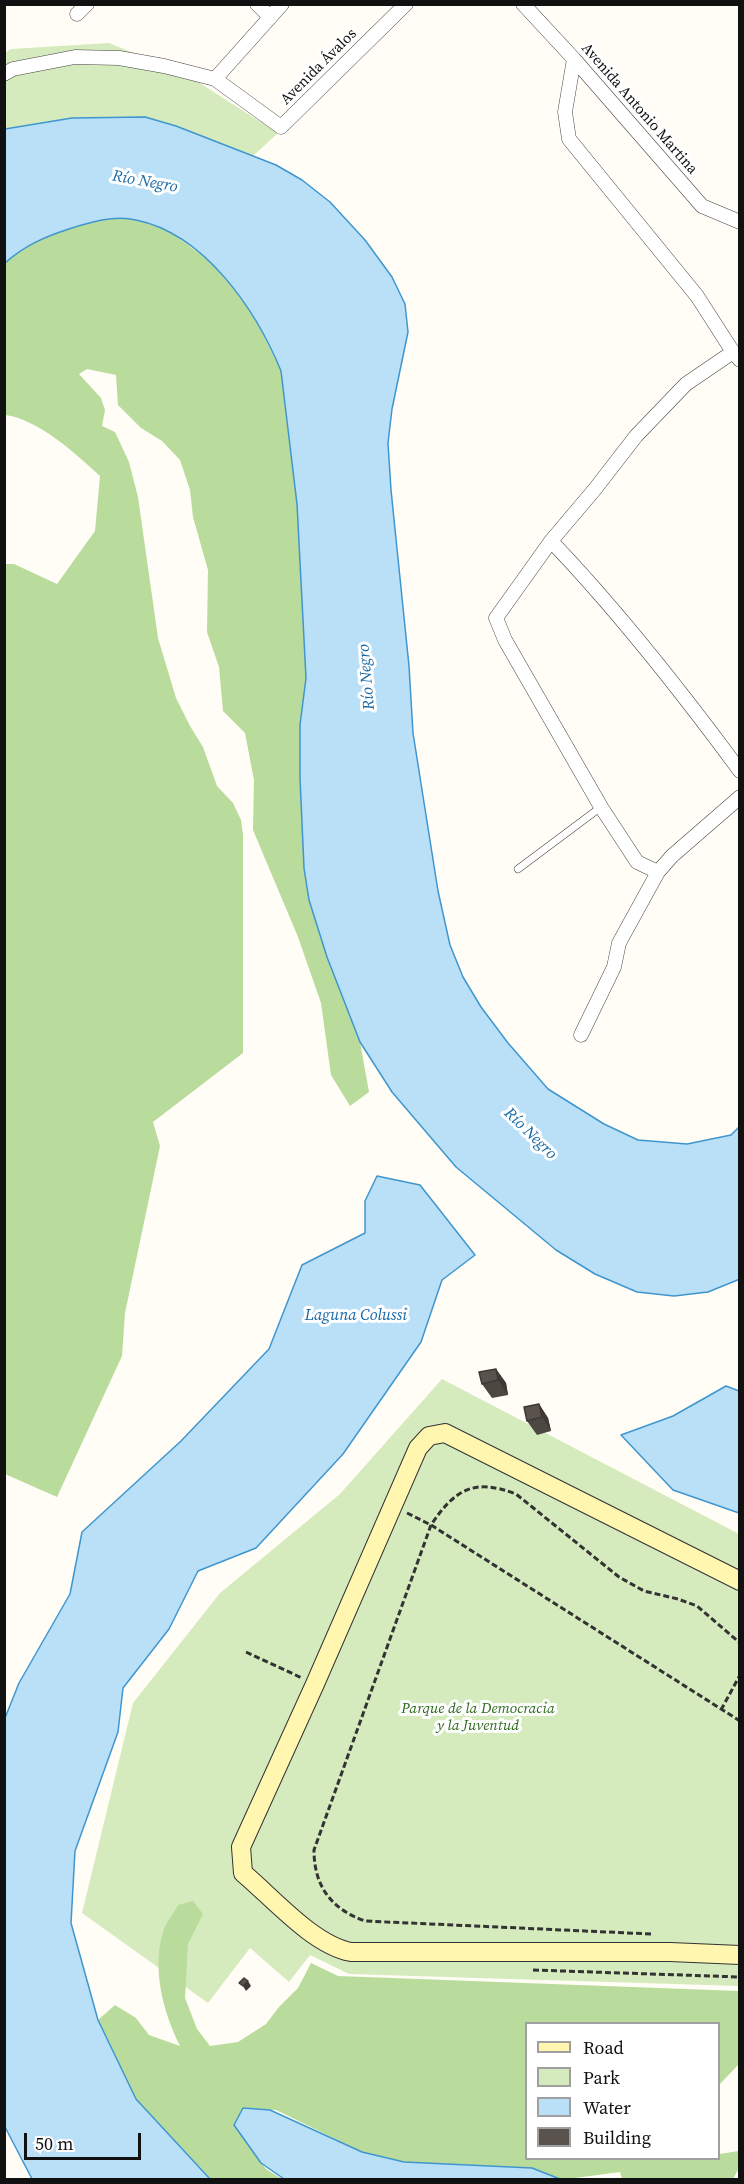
<!DOCTYPE html>
<meta charset="utf-8">
<style>
body{margin:0}
#map{position:relative;width:744px;height:2184px;overflow:hidden;background:#fffdf5;font-family:"Source Serif 4",serif}
canvas{display:block}
.frame{position:absolute;inset:0;border:6px solid #111;pointer-events:none}
.legend{position:absolute;left:525px;top:2022px;width:195px;height:138px;box-sizing:border-box;background:#fff;border:2px solid #a0a0a0;margin:0;padding:8px 10px;list-style:none;font-size:18px;color:#111}
.legend li{display:flex;align-items:center;gap:12px;height:30px}
.legend b{width:30px;border:2px solid #a0a0a0}
.scale{position:absolute;left:24px;top:2133px;width:117px;height:27px;box-sizing:border-box;border:3px solid #111;border-top:0;padding-left:8px;font-size:18px;line-height:21px;white-space:nowrap;color:#111;-webkit-text-stroke:4px #fff;paint-order:stroke}
</style>
<div id="map">
<canvas width="744" height="2184"></canvas>
<div class="frame"></div>
<ul class="legend">
<li><b style="height:8px;background:#fff6b0"></b>Road</li>
<li><b style="height:16px;background:#d5ebbd"></b>Park</li>
<li><b style="height:16px;background:#b9e0f7"></b>Water</li>
<li><b style="height:16px;background:#5a524d"></b>Building</li>
</ul>
<div class="scale">50 m</div>
</div>
<script>
const g = document.querySelector('canvas').getContext('2d');
g.lineJoin = 'round';
function fillPath(path, color) { g.fillStyle = color; g.fill(path, 'evenodd'); }
function strokePath(path, color, width, dash) { g.strokeStyle = color; g.lineWidth = width; g.lineCap = dash ? 'butt' : 'round'; g.setLineDash(dash || []); g.stroke(path); }
function write(font, color, halo, rows, align = 'center') {
  g.font = font + ' "Source Serif 4",serif'; g.lineWidth = 6; g.setLineDash([]); g.textBaseline = 'middle'; g.strokeStyle = halo; g.fillStyle = color; for (const [text, x, y, turn = 0] of rows) {
    g.save(); g.translate(x, y); g.rotate((+turn || 0) * Math.PI / 180); g.textAlign = isNaN(turn) ? turn : align; if (halo) g.strokeText(text, 0, 0); g.fillText(text, 0, 0); g.restore();
  }
}
fillPath(new Path2D(`
 M109,43L187,75L278,133L253,156L177,126L145,117L5,129V53L11,49Z
 M442,1379L739,1534V1986L349,1974L310,1955L289,1982L250,1948L208,2003L82,1913L133,1703L220,1593L340,1494Z`), '#d5ebbd');
fillPath(new Path2D(`
 M106,219H136L169,231L207,259L234,287L257,322L281,371L297,504L306,678L300,725V778L304,868L327,957L360,1042L369,1092L350,1106L331,1075L321,1003L298,937L253,830L254,780L245,733L223,711L219,667L207,632L208,570L193,517L190,490L180,460L162,441L141,428L118,405L116,375L87,369L79,374L101,398L105,410L102,426L115,432L129,462L138,497L158,638L176,698L190,726L203,747L217,786L233,803L241,820L243,835V1053L153,1122L160,1146L125,1313L122,1356L57,1497L5,1474L4,564H14L57,584L95,531L100,476C76,454 38,419 5,415L4,263C34,237 69,227 106,219Z
 M193,1901L203,1914L188,1944L185,1998L197,2029L210,2046L238,2042L266,2024L279,2007L298,1988L311,1963L338,1976L739,1991V2064L719,2085L718,2024H526V2158H693L694,2160L718,2158L719,2154L739,2151V2168L733,2179H622L620,2172L560,2180L532,2168L404,2162L362,2152L276,2110L243,2108L234,2125L266,2169L282,2179H211L136,2099L98,2020L115,2005L136,2018L149,2035L180,2046C163,2012 151,1967 164,1929C167,1921 174,1913 178,1905Z`), '#b9dc9c');
const water = new Path2D(`
 M145,117L176,126L253,156L276,165L302,180L330,202L365,240L392,277L405,304L408,332L392,409L388,443L391,490L409,666L413,733L438,891L450,945L463,977L481,1007L508,1043L548,1089L604,1124L638,1140L687,1144L731,1135L739,1127L740,1279L708,1292L674,1296L637,1292L595,1274L556,1250L456,1167L392,1092L360,1042L327,957L309,900L304,868L300,778V725L306,678L297,504L281,371C256,310 205,234 136,220C114,215 90,222 69,229C44,237 24,246 5,263V129L72,118Z
 M377,1176L420,1185L475,1255L442,1280L421,1342L343,1454L256,1548L198,1571L169,1629L123,1688L118,1732L75,1851L71,1923L98,2020L136,2099L210,2179H32L5,2127V1718L19,1683L70,1594L82,1532L181,1441L269,1349L302,1265L365,1233V1201Z
 M726,1386L739,1391V1513L673,1490L621,1435L673,1416Z
 M243,2108L270,2110L362,2152L404,2162L532,2168L560,2179H284L261,2163L234,2125Z`);
fillPath(water, '#b9e0f7');
strokePath(water, '#3f96cf', 1.5);
const lane = new Path2D(`
 M518,869L601,807`);
const street = new Path2D(`
 M257,4L270,17
 M523,4L574,59L702,206L740,222
 M77,14L87,4
 M574,59L565,112L569,139L697,296L733,352L740,360
 M4,74L13,69L75,57L119,58L164,66L215,79L281,127L406,4
 M215,79L282,4
 M551,541C620,613 681,691 740,771
 M658,872L637,862L601,807L505,640L496,618L551,541L595,489L636,436L686,384L733,352
 M581,1035L614,967L619,943L658,872L672,856L740,797`);
const secondary = new Path2D(`
 M740,1581L445,1433L429,1436L418,1448L315,1684L241,1847L243,1873C273,1898 313,1945 351,1952H670L740,1955`);
strokePath(lane, '#444', 8);
strokePath(street, '#444', 15);
strokePath(secondary, '#333', 20);
strokePath(new Path2D(`
 M407,1513L431,1525L740,1721
 M246,1652L302,1678
 M721,1710L740,1675
 M651,1934L365,1921C331,1909 314,1886 314,1850L431,1525C455,1489 474,1478 516,1494L619,1577L644,1591L678,1599L697,1606L740,1643
 M533,1970L740,1977`), '#333', 3, [6, 3]);
strokePath(lane, '#fff', 7);
strokePath(street, '#fff', 14);
strokePath(secondary, '#fff6b0', 18);
fillPath(new Path2D(`
 M496,1369L506,1383L508,1395L492,1398L482,1384Z
 M539,1404L548,1418L551,1431L537,1435L527,1421Z`), '#4d4742');
fillPath(new Path2D(`
 M496,1369L506,1383L508,1395L498,1380Z
 M539,1404L548,1418L551,1431L542,1417Z
 M248,1981L251,1986L246,1991L243,1986Z`), '#3f3936');
const building = new Path2D(`
 M496,1369L498,1380L482,1384L479,1372Z
 M539,1404L542,1417L527,1421L524,1407Z
 M244,1978L248,1981L243,1986L239,1983Z`);
fillPath(building, '#5a524d');
strokePath(building, '#3f3936', 1.5);
write('15px', '#111', '#fff', [
 ["Avenida Ávalos",319,67,-45],
 ["Avenida Antonio Martina",639,109,49]
]);
write('italic 15px', '#2f6b1f', '#fff', [
 ["Parque de la Democracia",478,1709],
 ["y la Juventud",478,1726]
]);
write('italic 16px', '#1768a6', '#fff', [
 ["Río Negro",145,182,10],
 ["Río Negro",367,677,-95],
 ["Río Negro",530,1134,44],
 ["Laguna Colussi",356,1316]
]);
</script>
